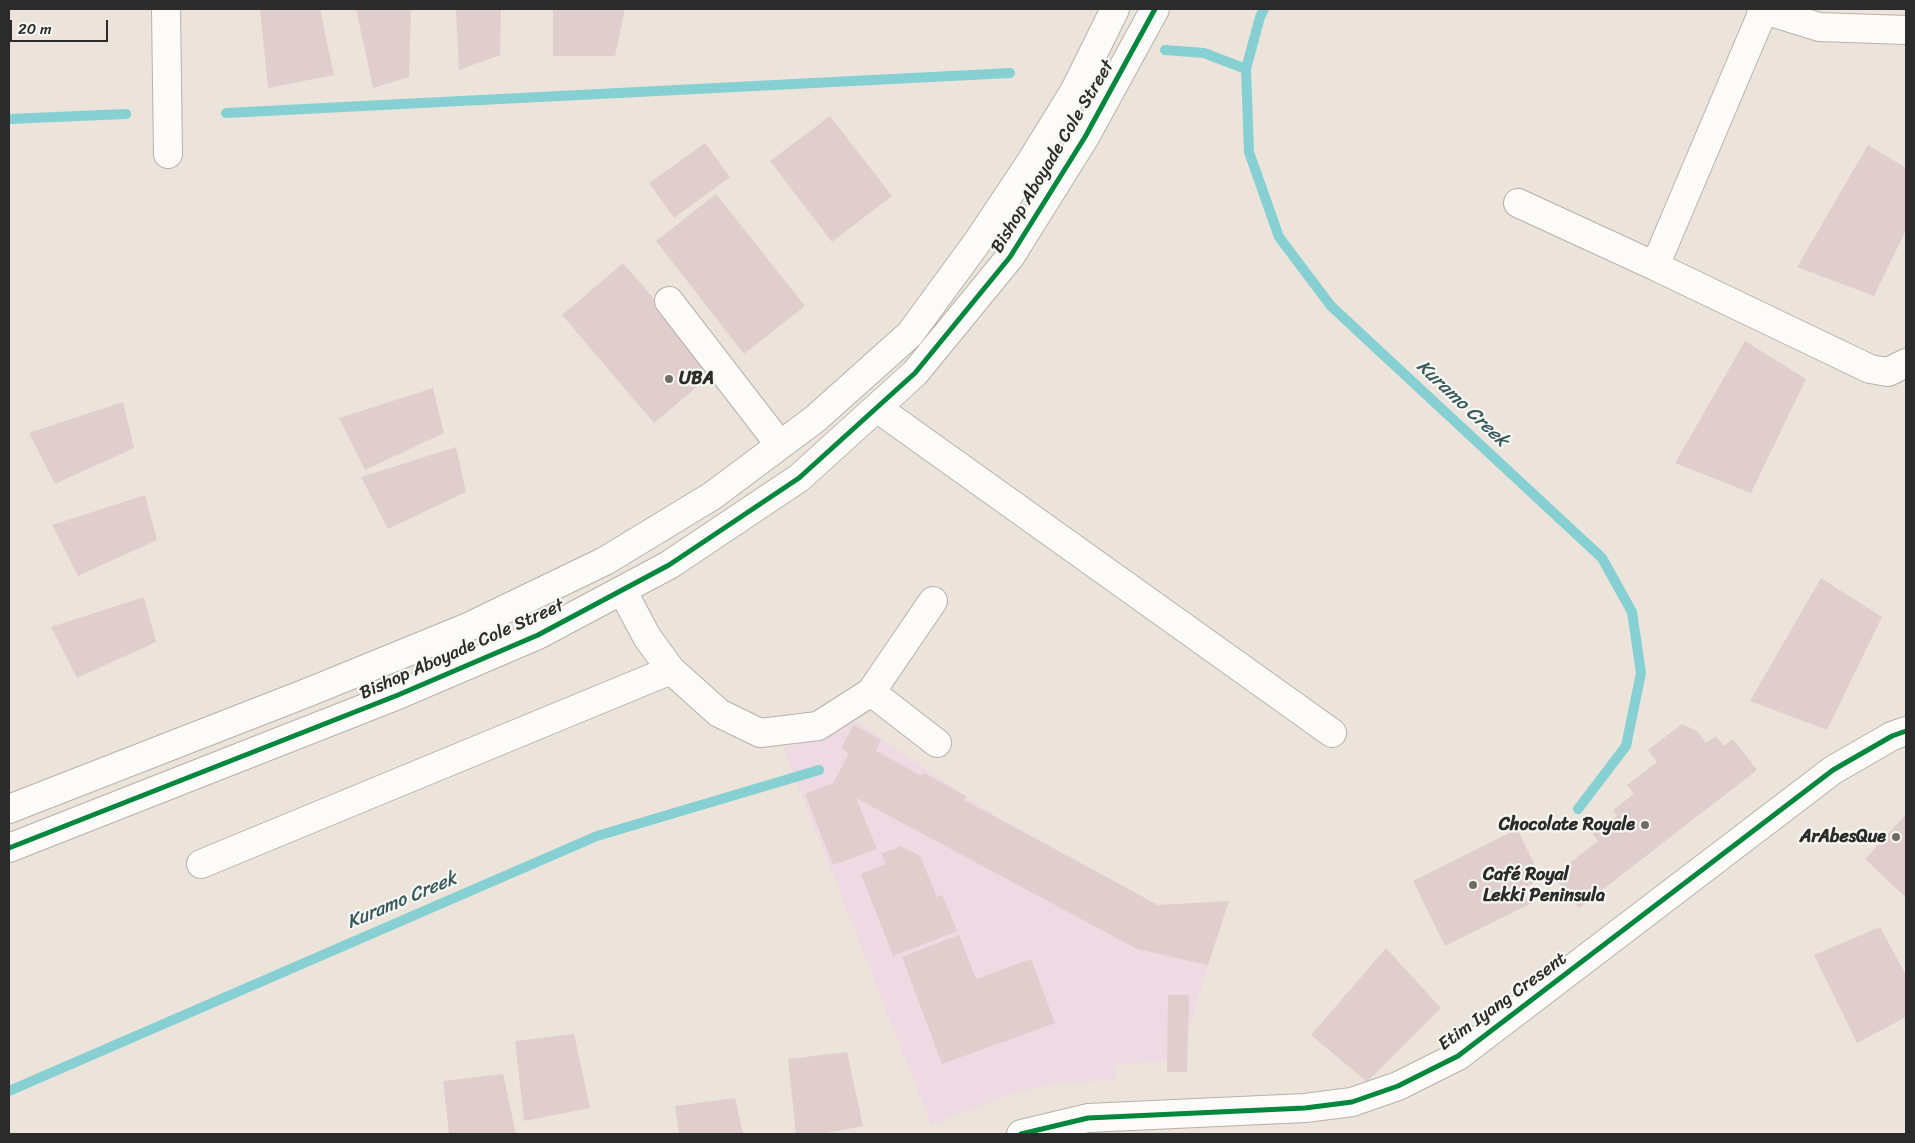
<!DOCTYPE html>
<meta charset="utf-8">
<style>
body{margin:0}
#map{position:relative;width:1915px;height:1143px;overflow:hidden;background:#ece4da;font-family:Sriracha,sans-serif}
canvas{display:block}
.frame{position:absolute;inset:0;border:10px solid #2b2b2b;pointer-events:none}
.scale{position:absolute;left:10px;top:20px;width:98px;height:22px;box-sizing:border-box;border:2px solid #2b2b2b;border-top:0;padding-left:6px;font-size:15px;line-height:18px;white-space:nowrap;color:#2b2b2b;-webkit-text-stroke:4px #f6f6f2;paint-order:stroke}
</style>
<div id="map">
<canvas width="1915" height="1143"></canvas>
<div class="frame"></div>
<div class="scale">20 m</div>
</div>
<script>
const g = document.querySelector('canvas').getContext('2d');
g.lineJoin = 'round';
function fillPath(path, color) { g.fillStyle = color; g.fill(path, 'evenodd'); }
function strokePath(path, color, width, dash) { g.strokeStyle = color; g.lineWidth = width; g.lineCap = dash ? 'butt' : 'round'; g.setLineDash(dash || []); g.stroke(path); }
function write(font, color, halo, rows, align = 'center') {
  g.font = font + ' Sriracha,sans-serif'; g.lineWidth = 4.5; g.setLineDash([]); g.textBaseline = 'middle'; g.strokeStyle = halo; g.fillStyle = color; for (const [text, x, y, turn = 0] of rows) {
    g.save(); g.translate(x, y); g.rotate((+turn || 0) * Math.PI / 180); g.textAlign = isNaN(turn) ? turn : align; if (halo) g.strokeText(text, 0, 0); g.fillText(text, 0, 0); g.restore();
  }
}
fillPath(new Path2D(`
 M848,716L998,817L1158,905L1208,965L1188,1032L1187,1072H1167V1061L1115,1065L1116,1080L1060,1083L1017,1092L931,1125L783,748L840,732Z`), '#eddae2');
strokePath(new Path2D(`
 M1264,9L1260,17L1246,69L1249,152L1279,237L1331,306L1602,558L1632,612L1641,673L1626,746L1578,809
 M1165,50L1204,53L1246,69
 M226,113L1010,73
 M9,119L126,114
 M9,1091L597,836L819,770`), '#86d0d4', 10);
fillPath(new Path2D(`
 M260,9H320L334,75L268,88Z
 M356,9H411L409,77L373,88Z
 M456,9H501L500,55L459,70Z
 M553,9H625L615,56H553Z
 M830,116L892,196L832,242L770,161Z
 M705,143L730,177L674,218L649,183Z
 M1868,145L1906,168V230L1874,296L1797,267Z
 M716,194L805,306L744,354L656,241Z
 M623,263L716,371L654,423L562,315Z
 M1745,341L1806,379L1751,493L1675,463Z
 M433,388L444,433L365,470L339,418Z
 M123,402L134,448L55,484L29,433Z
 M456,447L466,492L388,529L361,477Z
 M145,495L157,540L78,576L52,525Z
 M1821,578L1882,617L1827,730L1750,701Z
 M144,597L156,642L77,678L51,627Z
 M1682,724L1697,731L1706,743L1716,736L1724,746L1733,739L1757,770L1579,908L1553,876L1598,841L1592,834L1617,816L1613,810L1634,794L1627,785L1657,762L1648,750Z
 M854,725L881,740L876,751L922,776L924,773L966,796L964,800L1158,905L1229,901L1208,965L1137,949L856,798L877,849L833,865L805,794L833,783L849,754L841,748Z
 M1906,814V898L1865,859Z
 M1517,829L1542,879L1522,889L1530,904L1445,946L1413,881Z
 M901,846L920,856L937,897L942,895L957,931L893,956L861,874L886,864L881,854Z
 M1880,927L1906,975V1017L1857,1043L1814,955Z
 M959,935L976,979L1031,959L1055,1023L942,1064L902,957Z
 M1386,948L1441,1008L1367,1082L1311,1035Z
 M1168,995H1189L1187,1072H1167Z
 M574,1034L590,1108L524,1121L515,1041Z
 M847,1052L863,1126L821,1134H796L788,1059Z
 M503,1074L516,1134H449L443,1081Z
 M735,1098L743,1134H679L675,1106Z`), '#e0cece');
const minor = new Path2D(`
 M166,9L168,154
 M1761,9L1819,27L1906,30
 M1518,203L1655,266L1764,9
 M1655,266L1870,369L1888,372L1906,363
 M669,301L780,445
 M877,408L1332,733
 M622,590L647,637L671,670L719,713L760,733L818,726L871,692L933,601
 M871,692L937,743
 M9,809L309,692L466,628L605,561L712,496L815,419L910,334L978,241L1030,163L1075,90L1115,9
 M9,848L398,695L538,635L669,565L799,478L915,373L1010,257L1085,137L1155,9
 M201,864L671,670
 M1021,1134L1088,1118L1305,1108L1352,1102L1398,1086L1458,1056L1833,770L1892,736L1906,731`);
strokePath(minor, '#b6b1ab', 30);
strokePath(minor, '#fcfbf9', 28);
strokePath(new Path2D(`
 M9,848L398,695L538,635L669,565L799,478L915,373L1010,257L1085,137L1155,9
 M1021,1134L1088,1118L1305,1108L1352,1102L1398,1086L1458,1056L1833,770L1892,736L1906,731`), '#00873e', 5);
for (const [x, y, r, color] of [
 [669,379,5,"#6f6c68"],
 [1645,825,5,"#6f6c68"],
 [1896,837,5,"#6f6c68"],
 [1473,885,5,"#6f6c68"]
]) { const dot = new Path2D(); dot.arc(x, y, r, 0, 2 * Math.PI); g.fillStyle = color; g.fill(dot); strokePath(dot, '#f6f6f2', 2); }
write('18px', '#2b2b2b', '#f6f6f2', [
 ["Bishop Aboyade Cole Street",1053,157,-59],
 ["Bishop Aboyade Cole Street",462,650,-24],
 ["Etim Iyang Cresent",1503,1002,-36]
]);
write('bold 18px', '#2b2b2b', '#f6f6f2', [
 ["UBA",679,379],
 ["Chocolate Royale",1635,825,"right"],
 ["ArAbesQue",1886,837,"right"],
 ["Café Royal",1483,875],
 ["Lekki Peninsula",1483,896]
], 'left');
write('italic 19px', '#395a5d', '#f6f6f2', [
 ["Kuramo Creek",1462,404,43],
 ["Kuramo Creek",402,901,-23]
]);
</script>
